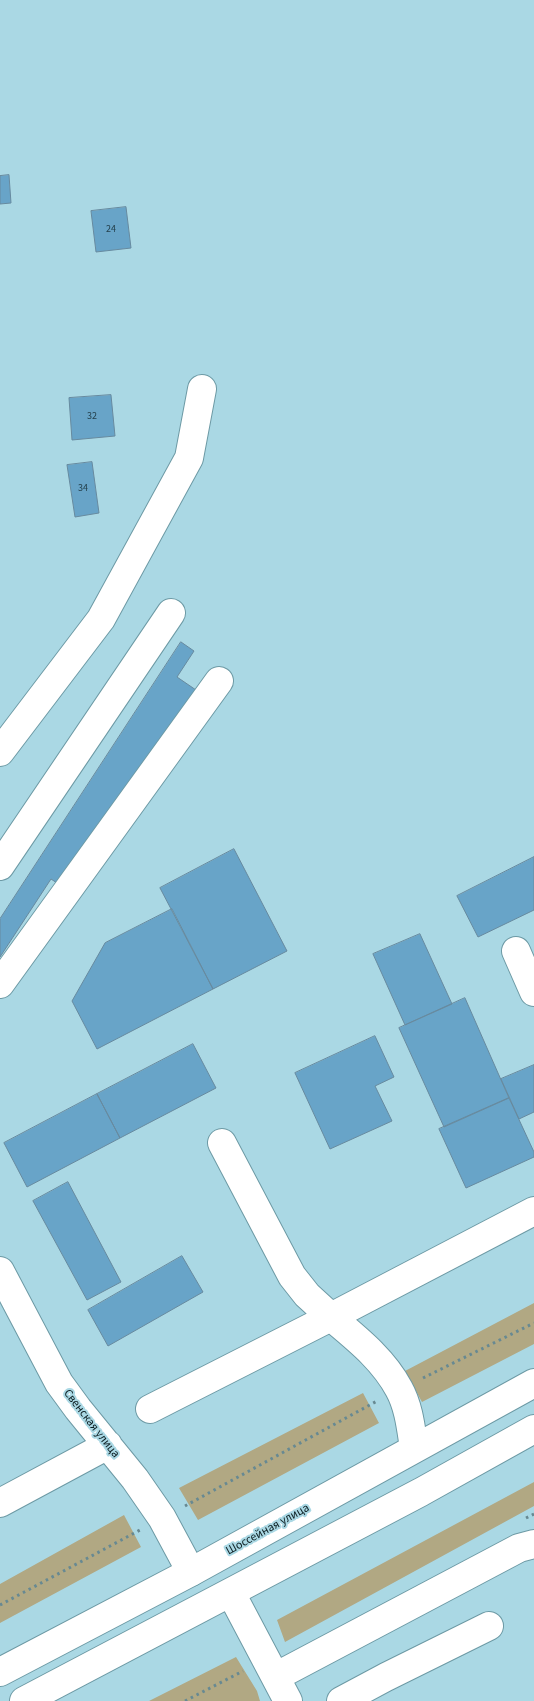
<!DOCTYPE html>
<meta charset="utf-8">
<style>
body{margin:0}
canvas{display:block;background:#aad8e4}
</style>
<canvas width="534" height="1701"></canvas>
<script>
const g = document.querySelector('canvas').getContext('2d');
g.lineJoin = 'round';
function fillPath(path, color) { g.fillStyle = color; g.fill(path, 'evenodd'); }
function strokePath(path, color, width, dash) { g.strokeStyle = color; g.lineWidth = width; g.lineCap = dash ? 'butt' : 'round'; g.setLineDash(dash || []); g.stroke(path); }
function write(font, color, halo, rows, align = 'center') {
  g.font = font + ' "Source Sans 3",sans-serif'; g.lineWidth = 4; g.setLineDash([]); g.textBaseline = 'middle'; g.strokeStyle = halo; g.fillStyle = color; for (const [text, x, y, turn = 0] of rows) {
    g.save(); g.translate(x, y); g.rotate((+turn || 0) * Math.PI / 180); g.textAlign = isNaN(turn) ? turn : align; if (halo) g.strokeText(text, 0, 0); g.fillText(text, 0, 0); g.restore();
  }
}
fillPath(new Path2D(`
 M534,1303V1344L422,1402L405,1371Z
 M363,1393L379,1423L198,1520L179,1488Z
 M534,1482V1506L285,1642L277,1620Z
 M124,1515L141,1547L0,1623V1584Z
 M236,1657L257,1691L260,1701H149Z`), '#b1a883');
const building = new Path2D(`
 M9,175L11,203L0,204V176Z
 M126,207L131,248L96,252L91,211Z
 M111,395L115,436L72,440L69,398Z
 M92,462L99,513L75,517L67,465Z
 M181,642L194,651L177,677L196,690L66,889L51,879L0,957V919Z
 M234,849L287,951L213,989L160,888Z
 M534,857V910L478,937L457,896Z
 M172,909L213,989L97,1049L72,1001L105,943Z
 M420,934L452,1004L405,1025L373,954Z
 M465,998L509,1098L444,1127L399,1028Z
 M375,1036L394,1077L375,1086L392,1121L330,1149L295,1073Z
 M193,1044L216,1088L120,1138L97,1094Z
 M534,1065V1112L519,1119L501,1079Z
 M97,1094L120,1138L27,1187L4,1143Z
 M509,1098L534,1152V1157L466,1188L439,1129Z
 M68,1182L121,1282L87,1300L33,1201Z
 M182,1256L203,1292L108,1346L88,1310Z`);
fillPath(building, '#68a4c8');
strokePath(building, '#678a9f', 1);
const minor = new Path2D(`
 M0,752L101,619L189,458L202,389
 M0,866L171,613
 M516,951L534,992
 M0,984L219,681
 M0,1271L59,1383L78,1409L135,1479L162,1518L191,1572
 M150,1409L331,1317L307,1295L292,1276L222,1143
 M414,1448C411,1429 409,1407 399,1389C383,1359 356,1338 331,1317L534,1211
 M0,1503L108,1445
 M231,1593L288,1701
 M277,1676L519,1548L534,1544
 M341,1701L386,1677L489,1626`);
const major = new Path2D(`
 M0,1672L191,1572L534,1383
 M24,1701L421,1492L534,1429`);
strokePath(minor, '#6d9aa5', 30);
strokePath(major, '#6d9aa5', 30);
strokePath(new Path2D(`
 M423,1378L534,1323
 M185,1506L377,1401
 M526,1518L534,1514
 M0,1605L140,1530
 M185,1701L243,1671`), '#678992', 3, [2.5, 4]);
strokePath(minor, '#fff', 28);
strokePath(major, '#fff', 28);
write('10px', '#24404c', null, [
 ["24",111,230],
 ["32",92,417],
 ["34",83,489]
]);
write('12px', '#0d1f23', '#aad8e4', [
 ["Свенская улица",91,1424,52],
 ["Шоссейная улица",268,1530,-29]
]);
</script>
